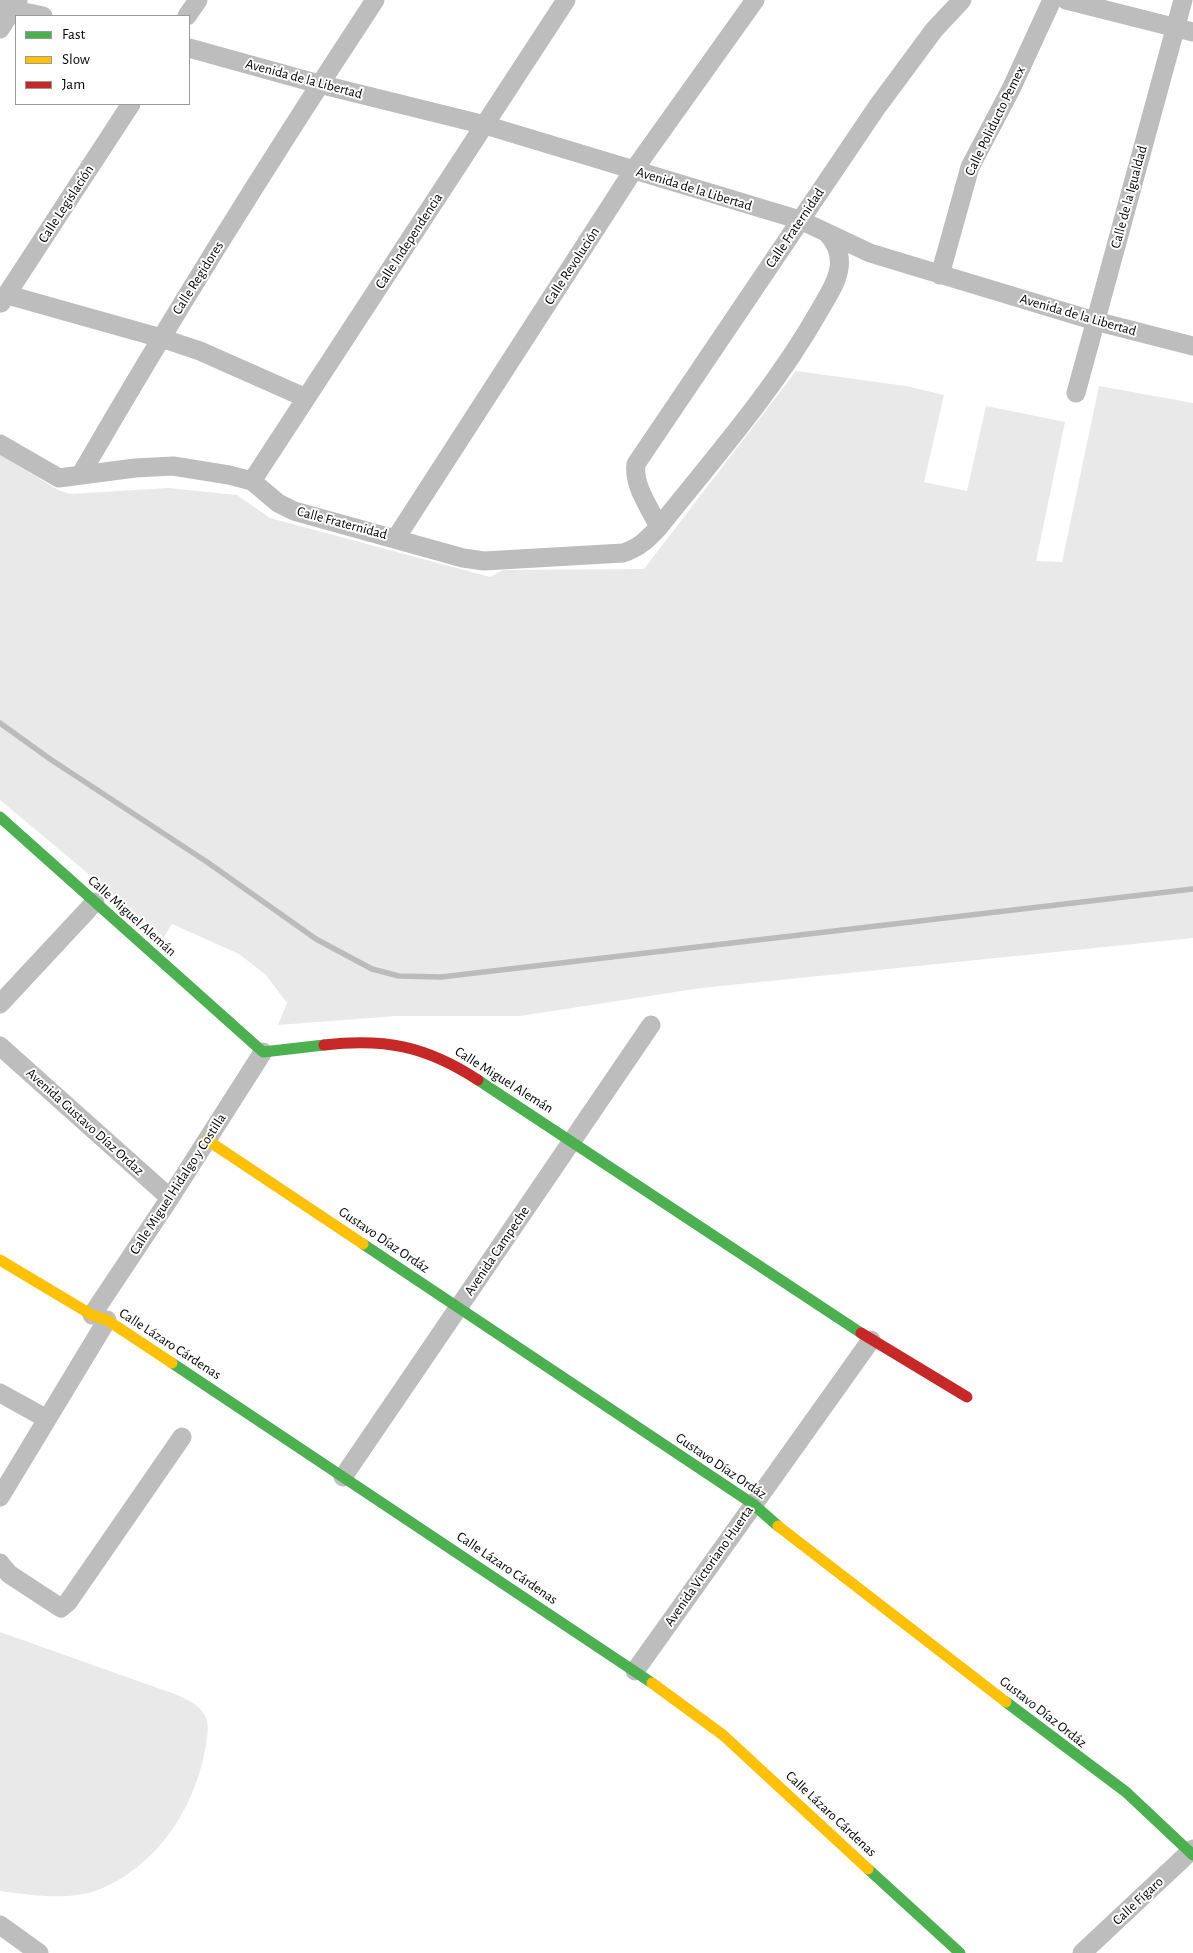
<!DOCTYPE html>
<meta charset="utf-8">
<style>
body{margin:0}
#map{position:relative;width:1193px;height:1953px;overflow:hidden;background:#fff;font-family:"Alegreya Sans",sans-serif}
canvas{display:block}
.legend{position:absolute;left:15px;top:15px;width:175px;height:90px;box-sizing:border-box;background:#fff;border:1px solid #999;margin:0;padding:6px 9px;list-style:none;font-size:15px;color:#000}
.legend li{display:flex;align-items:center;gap:10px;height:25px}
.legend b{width:25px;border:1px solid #999}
</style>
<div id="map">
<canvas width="1193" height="1953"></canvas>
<ul class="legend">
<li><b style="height:6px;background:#4caf50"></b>Fast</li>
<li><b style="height:6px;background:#ffc107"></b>Slow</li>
<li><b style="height:6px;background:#c62828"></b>Jam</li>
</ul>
</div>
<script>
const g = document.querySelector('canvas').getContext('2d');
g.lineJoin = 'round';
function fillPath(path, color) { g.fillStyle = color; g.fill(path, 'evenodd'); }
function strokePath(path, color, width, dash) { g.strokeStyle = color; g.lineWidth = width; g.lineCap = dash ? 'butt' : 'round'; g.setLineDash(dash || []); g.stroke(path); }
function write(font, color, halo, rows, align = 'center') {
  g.font = font + ' "Alegreya Sans",sans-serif'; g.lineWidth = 4; g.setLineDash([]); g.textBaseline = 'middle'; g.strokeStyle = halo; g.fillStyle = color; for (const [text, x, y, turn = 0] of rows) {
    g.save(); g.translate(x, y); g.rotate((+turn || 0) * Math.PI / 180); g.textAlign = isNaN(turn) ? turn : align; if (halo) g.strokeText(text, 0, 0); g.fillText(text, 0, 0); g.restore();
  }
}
fillPath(new Path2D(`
 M796,371L906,386L944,395L924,482L967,491L986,406L1065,422L1036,561L1062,562L1099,386L1193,403V938L701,988L520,1016H396L278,1025L287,1003L266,975L239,954L172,924L164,937L0,800V454L58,490L70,494L168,488L237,495L270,518L490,577L503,570L644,569Z
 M0,1632L180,1696C190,1701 202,1707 206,1718C210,1728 206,1745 204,1755C192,1813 154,1868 98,1890C68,1901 31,1895 0,1891Z`), '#e9e9e9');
strokePath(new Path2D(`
 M0,723L50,759L207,862L316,939L372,969L399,976L441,977L1193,889`), '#bbb', 5.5);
strokePath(new Path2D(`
 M1066,0L1193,32
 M0,7L43,16
 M187,16L198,0
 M0,29L18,1
 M189,48L319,84L485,125L800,220L870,253L1095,321L1193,346
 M940,275L970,167L1011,89L1052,0
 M8,295L161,338L200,351L306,398
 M1,303L131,104
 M1076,393L1183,0
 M0,444L59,478L135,468L173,466L229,475L252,481L278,503L294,511L463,558L484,561L623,553C639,548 648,539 659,527C714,458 774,390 818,313C825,300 837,284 839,268C841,255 836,243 827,233
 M81,474C174,313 273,155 375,0
 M252,481L566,0
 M659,527C650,508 633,486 636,464L877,107L934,30L962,0
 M396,538L633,171L755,0
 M0,1004L95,902
 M0,1046L170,1198
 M92,1315L170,1198L263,1052
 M0,1393L47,1419
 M343,1477L651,1025
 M0,1497L107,1320
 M0,1563L9,1574L61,1608L68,1602L182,1437
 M635,1671L871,1340
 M0,1925L39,1953
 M1082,1953L1193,1849`), '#bdbdbd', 19);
strokePath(new Path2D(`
 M0,817L263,1052L324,1045
 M478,1080L861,1333
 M363,1244L753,1504L778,1526
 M172,1363L652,1683
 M1006,1702L1126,1792L1193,1855
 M868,1869L960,1953`), '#4caf50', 11);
strokePath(new Path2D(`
 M207,1140L363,1244
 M0,1260L92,1315L107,1320L172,1363
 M778,1526L1006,1702
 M652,1683L723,1735L868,1869`), '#ffc107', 11);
strokePath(new Path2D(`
 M324,1045C385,1038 426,1046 478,1080
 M861,1333L967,1397`), '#c62828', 11);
write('14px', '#000', '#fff', [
 ["Avenida de la Libertad",304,79,15],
 ["Calle Poliducto Pemex",995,121,-64],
 ["Avenida de la Libertad",694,189,17],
 ["Calle de la Igualdad",1129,197,-75],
 ["Calle Legislación",66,204,-57],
 ["Calle Fraternidad",795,228,-56],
 ["Calle Independencia",409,241,-57],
 ["Calle Revolución",572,266,-57],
 ["Calle Regidores",198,278,-58],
 ["Avenida de la Libertad",1078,315,16],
 ["Calle Fraternidad",342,523,15],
 ["Calle Miguel Alemán",132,916,42],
 ["Calle Miguel Alemán",504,1080,32],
 ["Avenida Gustavo Díaz Ordaz",85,1122,42],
 ["Calle Miguel Hidalgo y Costilla",178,1184,-57],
 ["Gustavo Díaz Ordáz",384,1240,34],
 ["Avenida Campeche",497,1251,-56],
 ["Calle Lázaro Cárdenas",170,1344,33],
 ["Gustavo Díaz Ordáz",721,1466,34],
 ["Avenida Victoriano Huerta",709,1566,-55],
 ["Calle Lázaro Cárdenas",507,1568,34],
 ["Gustavo Díaz Ordáz",1043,1712,38],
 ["Calle Lázaro Cárdenas",831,1814,43],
 ["Calle Fígaro",1138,1901,-43]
]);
</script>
